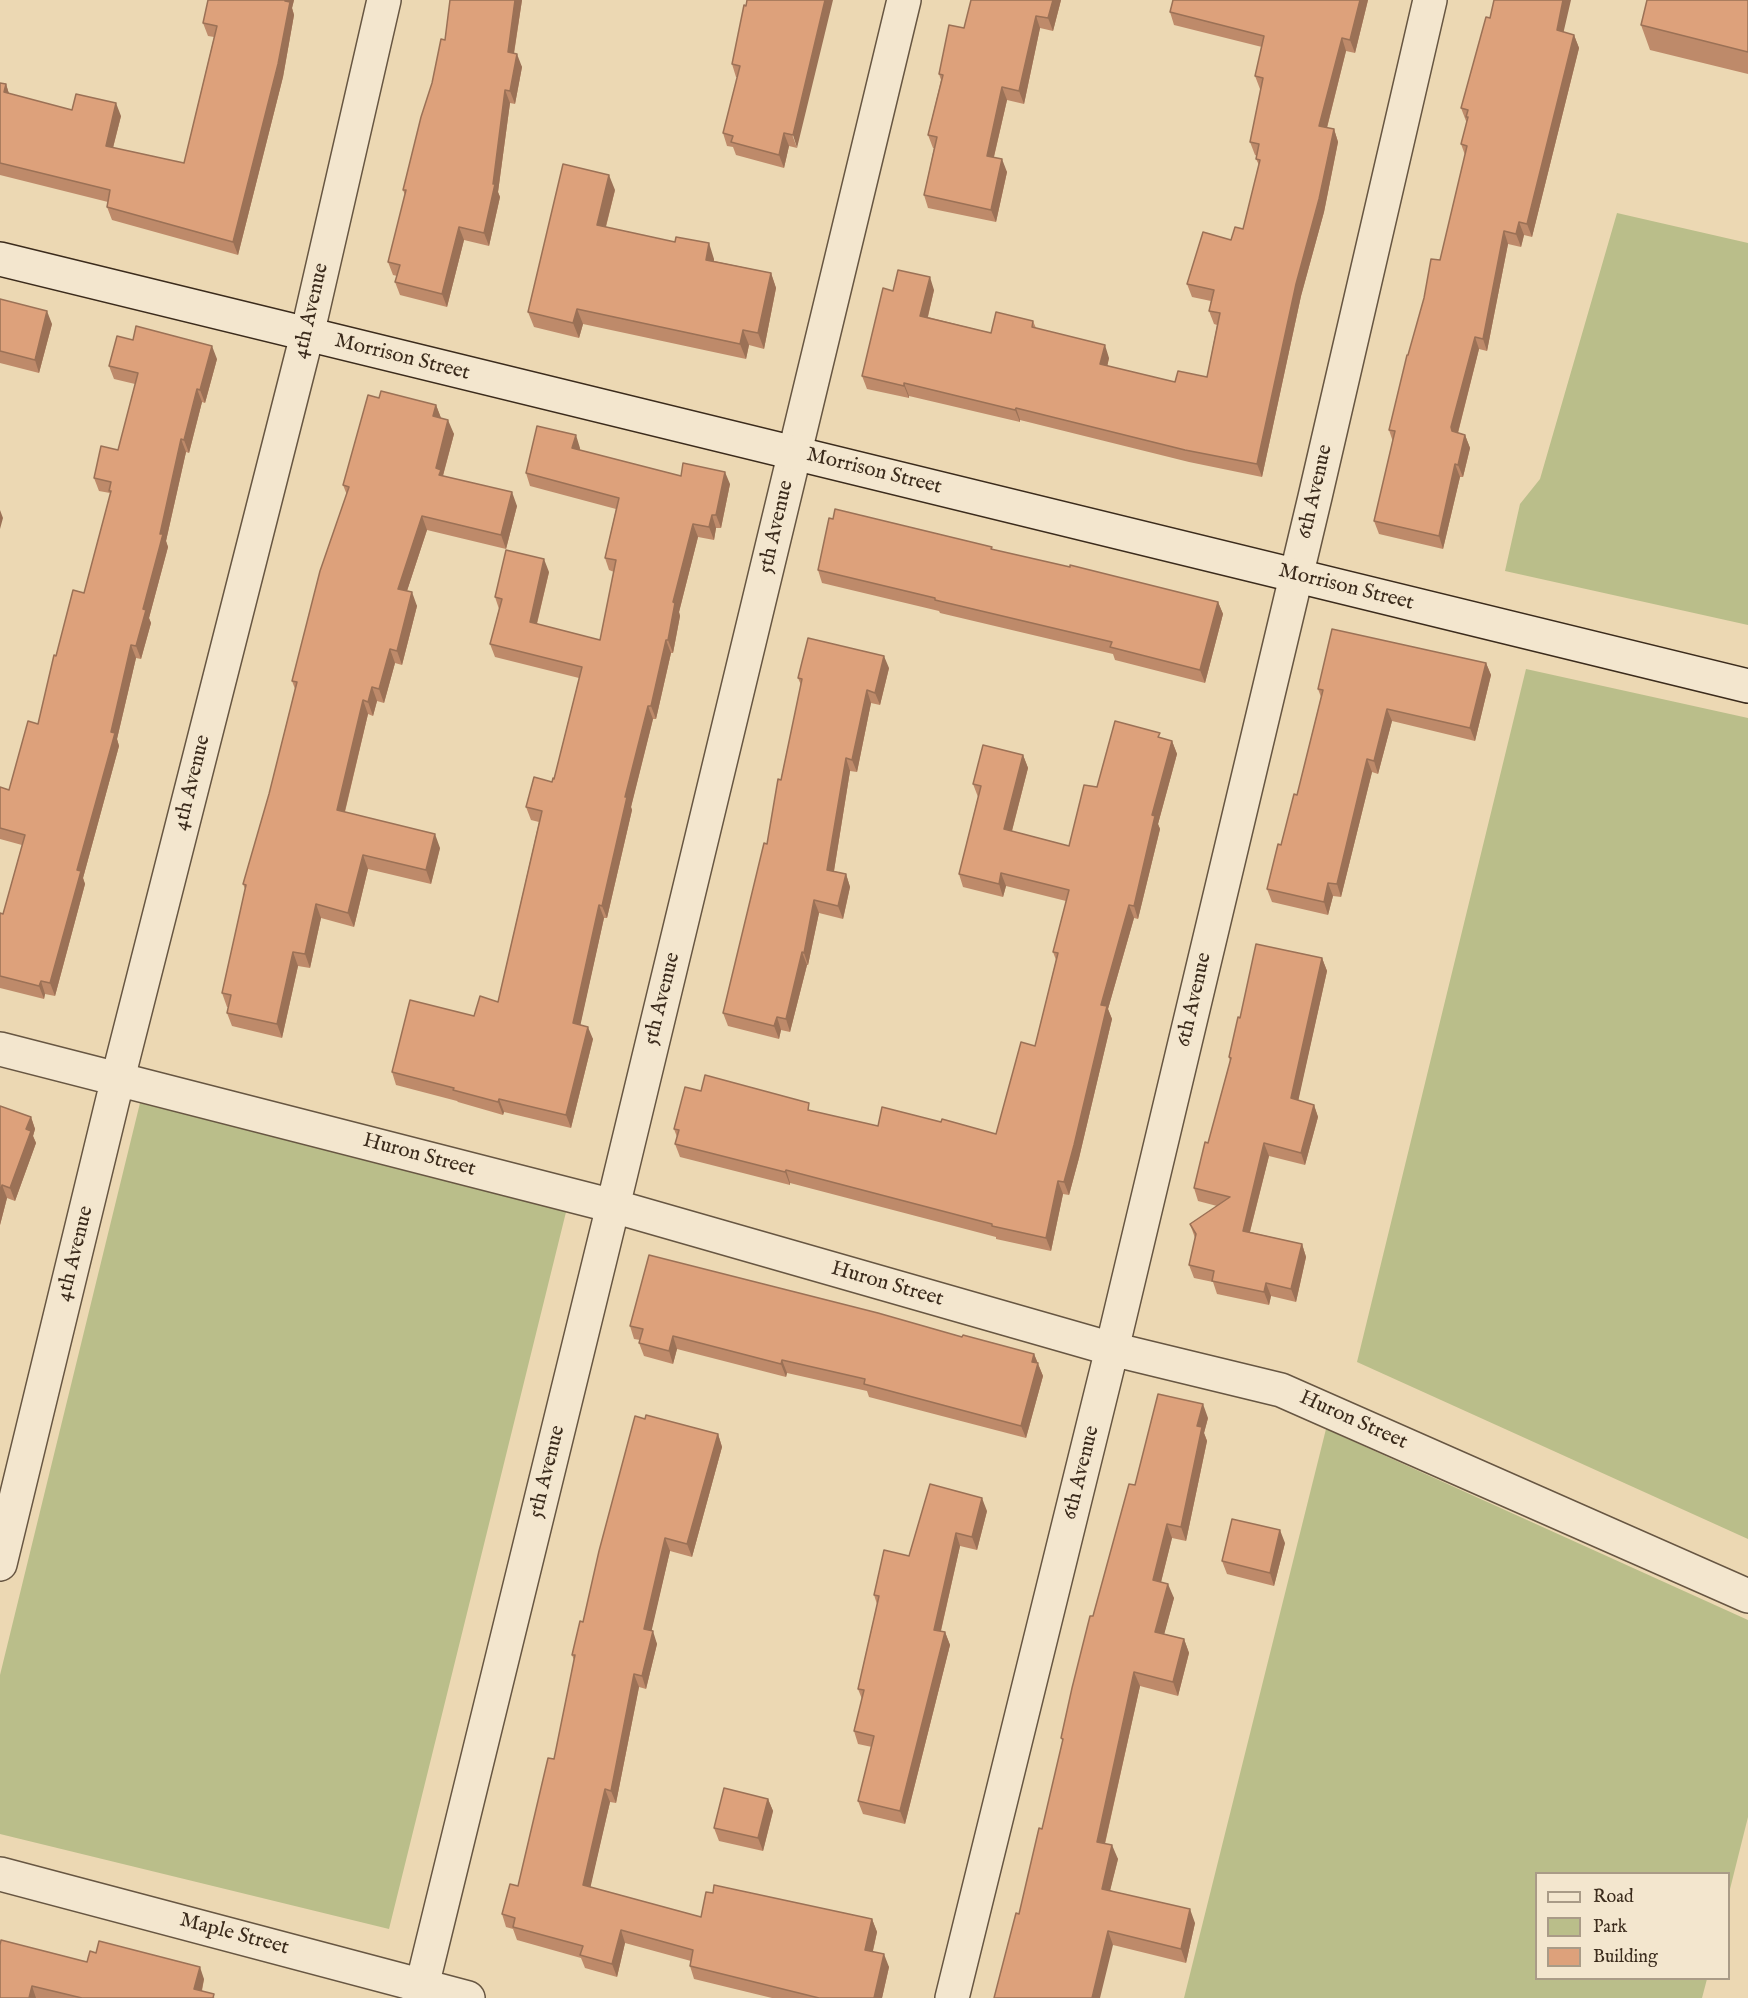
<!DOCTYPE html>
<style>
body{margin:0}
#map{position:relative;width:1748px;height:1998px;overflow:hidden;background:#ecd8b3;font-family:"IM FELL English",serif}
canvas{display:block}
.legend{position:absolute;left:1535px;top:1872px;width:195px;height:108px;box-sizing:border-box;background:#f3e6ce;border:2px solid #a99b87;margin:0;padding:8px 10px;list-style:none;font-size:18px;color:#3b2b1c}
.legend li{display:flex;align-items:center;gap:12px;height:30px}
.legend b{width:30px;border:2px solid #a99b87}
</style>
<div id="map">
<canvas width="1748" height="1998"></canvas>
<ul class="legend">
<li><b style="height:8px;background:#f3e6ce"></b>Road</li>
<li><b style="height:16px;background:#babe8a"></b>Park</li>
<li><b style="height:16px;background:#dda17b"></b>Building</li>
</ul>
</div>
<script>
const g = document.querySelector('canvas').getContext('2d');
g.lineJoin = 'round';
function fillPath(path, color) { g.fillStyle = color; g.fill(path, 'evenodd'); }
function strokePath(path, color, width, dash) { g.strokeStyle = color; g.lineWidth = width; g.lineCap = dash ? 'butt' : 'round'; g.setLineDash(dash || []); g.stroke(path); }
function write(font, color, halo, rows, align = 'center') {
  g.font = font + ' "IM FELL English",serif'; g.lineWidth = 4.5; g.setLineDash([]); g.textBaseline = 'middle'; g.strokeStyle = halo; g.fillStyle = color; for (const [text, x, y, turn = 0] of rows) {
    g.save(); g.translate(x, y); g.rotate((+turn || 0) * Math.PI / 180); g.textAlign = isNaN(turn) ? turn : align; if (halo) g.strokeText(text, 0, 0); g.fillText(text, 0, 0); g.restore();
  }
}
fillPath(new Path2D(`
 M1617,213L1748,243V625L1505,571L1520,504L1540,479Z
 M1526,669L1748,718V1539L1357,1362Z
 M140,1103L567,1208L389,1929L0,1834V1675Z
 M1326,1429L1748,1620V1817L1729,1893L1728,1874H1536V1978L1707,1979L1702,1998H1184Z`), '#babe8a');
const street = new Path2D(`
 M0,1049L613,1206L1112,1349L1281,1390L1748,1596
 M0,1564L118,1078L307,335L384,0
 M0,1874L468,1998
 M419,1998L613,1206L904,0
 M952,1998L1112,1349L1315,497L1430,0`);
const secondary = new Path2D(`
 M0,259L1748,686`);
strokePath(street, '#675642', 36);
strokePath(secondary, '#3b2b1c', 36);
strokePath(street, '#f3e6ce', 33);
strokePath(secondary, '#f3e6ce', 33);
fillPath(new Path2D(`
 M208,0H294L292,8L294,15L283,77L238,255L112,220L107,207L108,202L0,175V83L6,84L9,94L72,110L121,116L113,148L184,163L214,37L208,36L203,23Z
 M522,0L514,54L522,67L515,104L510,103L498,192L500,197L489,246L464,240L447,307L400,295L395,282L397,276L393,275L388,262L405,195L403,190L445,40Z
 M1061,0L1053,31L1040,28L1024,104L1007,100L994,157L1007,172L996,222L928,208L924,195L934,148H933L928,135L941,80L939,74L964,28Z
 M1173,0H1368L1355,53L1346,51L1327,128L1334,129L1338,142L1324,212L1301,296L1262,477L1189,462L1020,420V422L909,396V398L867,389L862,376L893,291L934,290L928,317L991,333L1033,321L1036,328L1109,358L1107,366L1175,382L1207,377L1217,325L1214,324L1209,311L1211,301L1192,297L1187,284L1231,240L1243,229L1259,165L1256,159L1257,156L1255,155L1250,142L1261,89H1260L1255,76L1262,47L1174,25L1170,12Z
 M1748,0V74L1650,50L1641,25Z
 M746,6L797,148L789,146L784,168L736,155L733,147L727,146L723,133L738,77H736L732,64Z
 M1490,18L1574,35L1579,48L1532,237L1524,235L1521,247L1508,244L1487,351L1479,349L1458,433L1465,435L1470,448L1463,477H1460L1443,549L1379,534L1374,521L1393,442L1389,430L1408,355L1440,260L1465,155L1461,144L1467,121H1466L1461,108Z
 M615,190L606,227L714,259V261L771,273L776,288L764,349L749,345L746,359L583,324L579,338L534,327L528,312Z
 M0,299L52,324L39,373L0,363Z
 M217,359L205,403L202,402L189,453L186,452L166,541L168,547L149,618L151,623L141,659L136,658L117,739L119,746L83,878L85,884L55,996L45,994L44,999L0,988V913L3,914L22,845L0,839V787L9,790L38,724L56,656L84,593L110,495V493L99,491L94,478L118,450L135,384L114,379L109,366Z
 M379,398L436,405L441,418L454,434L443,476L517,506L506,549L427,530L407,591L417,606L402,665L395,663L384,703L377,701L373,716L368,714L345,812L440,848L431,884L368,869L354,927L321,918L310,968L298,966L282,1038L232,1026L227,1013L228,1007H227L222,993L245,889L243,884L269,794L295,689L292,681L347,495L343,485Z
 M580,448V450L681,476L730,484L721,528H716L714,540L698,537L679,612L680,616L673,653H671L656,719H653L631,807L632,810L607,918H604L580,1025L593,1039L571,1128L504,1112L503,1115L458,1102L457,1101L396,1085L392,1072L474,1016L498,1002L539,822L531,820L526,807L554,779L579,678L495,657L490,644L499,609L495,597L549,572L537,624L600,640L614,572L609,570L605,558L616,509L530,486L526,473Z
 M993,550L1218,602L1223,614L1205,683L1115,660L1113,654L940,613L939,611L822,583L818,570Z
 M1486,663L1491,675L1475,741L1392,721L1378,774L1372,772L1341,897L1333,896L1328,915L1272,902L1267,889L1297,795L1321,697L1318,689Z
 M889,668L880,705L871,703L857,772L850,771L834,871L846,874L850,887L843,919L819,913L808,965H807L790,1032L781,1030L779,1039L728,1026L723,1013L767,844L801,685L798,678Z
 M1162,738L1172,741L1177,754L1158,824L1160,829L1138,919L1134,918L1108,1009L1112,1019L1079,1158L1069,1195L1063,1194L1051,1251L996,1239V1237L790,1183V1185L680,1157L675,1144L677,1137L674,1129L812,1111L878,1126L941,1122L996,1134L1035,1046L1056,960L1053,952L1066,901L1006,886L1003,897L963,887L959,874L978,797L973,784L1023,755L1028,768L1012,831L1069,846L1097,787Z
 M1322,958L1327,971L1298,1100L1314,1105L1318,1117L1305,1165L1269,1156L1250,1232L1302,1244L1306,1257L1296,1302L1271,1296L1269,1305L1217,1294L1213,1282L1194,1278L1189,1265L1195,1238L1190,1224L1217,1206L1198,1201L1194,1188L1208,1143L1230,1061L1229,1057L1240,1018Z
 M0,1106L31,1117L35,1129L33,1136L36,1143L15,1201L7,1198L0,1225Z
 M630,1326L962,1337L1034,1354L1043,1376L1026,1438L869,1397L867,1391L787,1373L786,1377L677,1349L673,1364L644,1356L639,1343L640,1340L634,1339Z
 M1208,1418L1204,1433L1207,1441L1186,1541L1172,1538L1161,1582L1174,1598L1164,1634L1184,1639L1189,1653L1178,1696L1140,1686L1105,1844L1118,1859L1110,1890L1195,1923L1186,1963L1113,1945L1019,1914L1042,1829L1063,1742L1061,1738L1093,1616L1135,1485Z
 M645,1419L718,1434L722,1447L692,1557L670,1551L651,1631L657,1644L646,1689L639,1687L616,1803L610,1802L590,1887L701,1917L872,1919L877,1932L873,1951L889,1967L882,1998H772L694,1979L690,1966L691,1961L625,1943L617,1977L585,1968L581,1958L517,1940L513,1929L506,1927L502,1914L518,1886L554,1759L574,1660L572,1655L583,1622Z
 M987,1511L977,1550L960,1546L941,1631L945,1632L950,1645L905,1824L863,1814L858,1801L872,1747L858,1744L854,1731L862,1699L858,1689L877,1604L874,1595L909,1556Z
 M1285,1543L1274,1586L1227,1574L1222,1561Z
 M768,1799L773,1811L763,1851L719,1841L714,1828Z
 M87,1962L204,1979L202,1991L215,1998H0Z`), '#be8a6a');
fillPath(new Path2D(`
 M286,0H294L292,8L294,15L283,77L238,255L233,242Z
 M515,0H522L512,65L508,52Z
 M825,0H833L797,148L793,135Z
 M1053,0H1061L1053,31L1048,18Z
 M1360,0H1368L1355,53L1350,40Z
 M1563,0H1571L1561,43L1557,30Z
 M1036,16L1040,28L1024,104L1019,91Z
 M1574,35L1579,48L1532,237L1527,224Z
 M1342,38L1346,51L1324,139L1319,126Z
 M517,54L522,67L515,104L510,91Z
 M6,84L10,97L4,92Z
 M1002,87L1007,100L991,169L987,156Z
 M505,90L510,103L498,192L500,197L489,246L484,233L493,184Z
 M116,103L121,116L110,159L106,146Z
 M1334,129L1338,142L1324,212L1301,296L1262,477L1257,464L1296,284Z
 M784,133L789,146L784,168L779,155Z
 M1002,159L1007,172L996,222L991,210Z
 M609,175L615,190L602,241L597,225Z
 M1519,222L1524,235L1521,247L1516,234Z
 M459,227L464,240L447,307L442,294Z
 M1504,231L1508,244L1487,351L1483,339Z
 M709,243L714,259L712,275L706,260Z
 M771,273L776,288L764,349L758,333Z
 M930,277L934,290L925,328L920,316Z
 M577,309L583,324L579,338L573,323Z
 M47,311L52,324L39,373L35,360Z
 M743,330L749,345L746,359L740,344Z
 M1475,337L1479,349L1456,440L1452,431L1451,427Z
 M1105,345L1109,358L1105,377L1100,364Z
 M212,346L217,359L205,403L200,390Z
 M904,383L909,396V398L904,386Z
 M197,389L202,402L189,453L184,440Z
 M436,405L441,418L433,416Z
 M1016,408L1020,420V422L1015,410Z
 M448,420L454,434L443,475L446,484L444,489L436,468Z
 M576,435L580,448L577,461L572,448Z
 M1465,435L1470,448L1463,477L1458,465Z
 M181,439L186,452L166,541L168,547L149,618L151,623L141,659L136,646L143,609Z
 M1455,464L1460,477L1443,549L1439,536Z
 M725,472L730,484L721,528L716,515Z
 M512,492L517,506L506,549L501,535Z
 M0,510L3,518L0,529Z
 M712,515L716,528L714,540L709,527Z
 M422,516L427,530L403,603L398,589Z
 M693,524L698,537L679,612L680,616L673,653L668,640L673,602Z
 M544,559L549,572L534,635L530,622Z
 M412,592L417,606L402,665L397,651Z
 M1218,602L1223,614L1205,683L1200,670Z
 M666,640L671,653L656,719L651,706Z
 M131,645L136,658L117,739L119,746L83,878L85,884L55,996L50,983Z
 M390,649L395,663L384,703L379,689Z
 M884,656L889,668L880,705L875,693Z
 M1486,663L1491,675L1475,741L1470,728Z
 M372,687L377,701L373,716L368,702Z
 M867,690L871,703L857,772L852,760Z
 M363,700L368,714L342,823L337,810Z
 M648,706L653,719L631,807L632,810L607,918L602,906L625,797Z
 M1387,709L1392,721L1378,774L1374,761Z
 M1172,741L1177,754L1158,824L1160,829L1138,919L1134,906L1152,815Z
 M1023,755L1028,768L1009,842L1004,829Z
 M846,758L850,771L832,883L827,870Z
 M1367,759L1372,772L1341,897L1337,884Z
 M435,834L440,848L431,884L426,870Z
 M363,855L368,869L354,927L348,913Z
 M1001,873L1006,886L1003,897L999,884Z
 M846,874L850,887L843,919L838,906Z
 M1328,883L1333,896L1328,915L1324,902Z
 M814,900L819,913L808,965L804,953Z
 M316,904L321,918L310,968L305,954Z
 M599,905L604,918L578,1036L573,1023Z
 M1129,905L1134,918L1108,1009L1112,1019L1079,1158L1069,1195L1064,1182L1101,1005Z
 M293,952L298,966L282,1038L277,1024Z
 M802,952L807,965L790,1032L786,1019Z
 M1322,958L1327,971L1296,1111L1291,1098Z
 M41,981L45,994L44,999L39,986Z
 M777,1017L781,1030L779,1039L774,1026Z
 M588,1027L593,1039L571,1128L566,1115Z
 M499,1099L504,1112L503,1115L498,1102Z
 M1314,1105L1318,1117L1305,1165L1301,1153Z
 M31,1117L35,1129L33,1136L36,1143L15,1201L10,1188L26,1129Z
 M1264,1143L1269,1156L1247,1243L1243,1231Z
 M786,1170L790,1183V1185L785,1172Z
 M1058,1181L1063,1194L1051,1251L1046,1238Z
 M2,1185L7,1198L0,1225V1194Z
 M1302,1244L1306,1257L1296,1302L1291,1289Z
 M1266,1283L1271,1296L1269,1305L1264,1292Z
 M673,1336L677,1349L673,1364L669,1351Z
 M1034,1354L1043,1376L1026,1438L1021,1426Z
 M782,1360L787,1373L786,1377L781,1364Z
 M1203,1404L1208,1418L1204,1433L1207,1441L1186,1541L1181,1527L1197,1426Z
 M718,1434L722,1447L692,1557L687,1544Z
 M982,1498L987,1511L977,1550L972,1537Z
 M1167,1524L1172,1538L1158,1594L1153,1580Z
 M1280,1530L1285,1543L1274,1586L1270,1573Z
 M956,1533L960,1546L938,1643L934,1630Z
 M665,1538L670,1551L649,1642L644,1629Z
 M1168,1584L1174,1598L1161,1646L1155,1632Z
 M653,1631L657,1644L646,1689L642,1676Z
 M945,1632L950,1645L905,1824L900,1811Z
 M1184,1639L1189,1653L1178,1696L1173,1682Z
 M1134,1672L1140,1686L1102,1856L1097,1842Z
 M634,1674L639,1687L616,1803L611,1791Z
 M605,1789L610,1802L588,1898L583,1885Z
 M768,1799L773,1811L763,1851L758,1838Z
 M1112,1845L1118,1859L1107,1903L1102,1889Z
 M1190,1909L1195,1923L1186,1963L1181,1949Z
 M872,1919L877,1932L870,1963L865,1950Z
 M621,1930L625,1943L617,1977L612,1964Z
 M1108,1931L1113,1945L1100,1998H1092Z
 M884,1954L889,1967L882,1998H874Z
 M200,1967L204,1979L200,1998L194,1989Z
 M32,1986L36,1998H29Z`), '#9b7156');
const building = new Path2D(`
 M208,0H286L285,1L290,2L278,64L233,242L107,207L110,190L0,163V83L6,84L4,92L72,110L76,94L116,103L106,146L184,163L217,26L203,23Z
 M450,0H515L508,52L517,54L510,91L505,90L493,184H495L484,233L459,227L442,294L395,282L400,265L388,262L406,190H403L421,117L432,83L441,39L445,40Z
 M747,0H825L793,135L784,133L779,155L731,142L733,136L723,133L740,66L732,64L744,5L746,6Z
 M971,0H1053L1048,18L1036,16L1019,91L1002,87L987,156L1002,159L991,210L924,195L937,137L928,135L943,75L939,74L949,25L964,28Z
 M1173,0H1360L1350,40L1342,38L1319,126L1334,129L1319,199L1296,284L1257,464L1185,450L1016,408L1015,410L904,383V386L862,376L883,288L893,291L898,270L930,277L920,316L991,333L996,312L1033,321L1032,327L1105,345L1100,364L1175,382L1178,371L1207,377L1220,313L1209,311L1214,290L1187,284L1203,232L1231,240L1235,227L1243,229L1260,160L1256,159L1259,144L1250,142L1263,78L1255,76L1264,36L1170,12Z
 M1494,0H1563L1557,30L1574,35L1527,224L1519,222L1516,234L1504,231L1483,339L1475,337L1451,427L1452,431L1465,435L1458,465L1455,464L1439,536L1374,521L1395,431L1389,430L1407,355H1408L1424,298L1431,259L1440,260L1467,146L1461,144L1468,117H1466L1468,110L1461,108L1486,17L1490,18Z
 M1647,0H1748V52L1641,25Z
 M563,164L609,175L597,225L675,242L676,237L709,243L706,260L771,273L758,333L743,330L740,344L577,309L573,323L528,312Z
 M0,299L47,311L35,360L0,351Z
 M136,326L212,346L200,390L197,389L184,440L181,439L160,534H163L143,609L146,610L136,646L131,645L111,732L115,733L77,870L81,871L50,983L41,981L39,986L0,976V913L3,914L25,835L0,828V787L9,790L28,721L38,724L54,655L56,656L73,590L84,593L111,491H109L111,482L94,478L101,446L118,450L138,373L109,366L117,336L133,340Z
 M381,391L436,405L433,416L448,420L436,468L441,470L439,475L512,492L501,535L422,516L398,589L412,592L397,651L390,649L379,689L372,687L368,702L363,700L337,810L435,834L426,870L363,855L348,913L316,904L305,954L293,952L277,1024L227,1013L231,995L222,993L246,885L243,884L269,794L297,682L292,681L320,571L349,487L343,485L368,395L379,398Z
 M537,426L576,435L572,448L681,476L683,463L725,472L716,515H712L709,527L693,524L673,602L675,603L668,640H666L651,706H648L625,797H627L602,906L599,905L573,1023L588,1027L566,1115L499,1099L498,1102L453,1090L454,1088L392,1072L410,1000L474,1016L480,996L498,1002L542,811L526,807L534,777L552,782L553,778L554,779L582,667L490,644L502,599L495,597L506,550L544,559L530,622L600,640L616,560L605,558L619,498L526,473Z
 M835,509L992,547L991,549L1070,567V565L1218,602L1200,670L1110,647L1112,642L935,600V598L818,570L829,518L833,519Z
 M1332,629L1486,663L1470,728L1387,709L1374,761L1367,759L1337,884L1328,883L1324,902L1267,889L1278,844L1281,845L1294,794L1297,795L1323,690L1318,689Z
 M808,638L884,656L875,693L867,690L852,760L846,758L827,870L846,874L838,906L814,900L804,953L802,952L786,1019L777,1017L774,1026L723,1013L764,843L767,844L778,779L781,780L802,679L798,678Z
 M1115,721L1160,733L1158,737L1172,741L1152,815L1155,816L1134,906L1129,905L1101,1005L1107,1006L1074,1145L1064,1182L1058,1181L1046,1238L992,1226V1224L786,1170L785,1172L675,1144L679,1130L674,1129L685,1087L701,1091L705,1075L809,1103L808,1110L878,1126L882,1107L941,1122L942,1119L996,1134L1021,1042L1035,1046L1058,953L1053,952L1069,890L1001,873L999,884L959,874L981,786L973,784L983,745L1023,755L1004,829L1069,846L1084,785L1097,787Z
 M1256,944L1322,958L1291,1098L1314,1105L1301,1153L1264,1143L1243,1231L1302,1244L1291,1289L1266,1283L1264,1292L1212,1281L1214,1271L1189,1265L1196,1234L1190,1224L1230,1197L1194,1188L1205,1142L1208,1143L1231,1058L1229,1057L1238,1017L1240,1018Z
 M0,1106L31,1117L26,1129L31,1131L10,1188L2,1185L0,1194Z
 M649,1255L878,1313L962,1337L963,1335L1034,1354L1032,1362L1038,1363L1021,1426L864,1384L865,1379L782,1360L781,1364L673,1336L669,1351L639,1343L643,1329L630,1326Z
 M1158,1394L1203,1404L1197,1426L1202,1427L1181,1527L1167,1524L1153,1580L1168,1584L1155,1632L1184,1639L1173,1682L1134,1672L1097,1842L1112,1845L1102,1889L1190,1909L1181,1949L1108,1931L1092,1998H994L1016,1913L1019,1914L1039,1828L1042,1829L1063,1739L1061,1738L1072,1688L1090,1616H1093L1129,1484L1135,1485Z
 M646,1415L718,1434L687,1544L665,1538L644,1629L653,1631L642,1676L634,1674L611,1791L605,1789L583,1885L701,1917L706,1892L713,1893L714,1885L872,1919L865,1950L884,1954L874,1998H819L690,1966L693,1950L621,1930L612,1964L580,1955L583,1946L513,1927L515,1918L502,1914L510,1884L518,1886L548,1758L554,1759L575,1655H572L580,1621L583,1622L599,1551L635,1416L645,1419Z
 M930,1484L982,1498L972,1537L956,1533L934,1630L945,1632L900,1811L858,1801L874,1736L854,1731L864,1690L858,1689L879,1596L874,1595L884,1550L909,1556Z
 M1232,1519L1280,1530L1270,1573L1222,1561Z
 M724,1788L768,1799L758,1838L714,1828Z
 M1,1940L87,1962L90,1951L96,1953L99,1941L200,1967L194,1989L214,1994L213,1998H82L32,1986L29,1998H0V1945Z`);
fillPath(building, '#dda17b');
strokePath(building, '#9b7156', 1.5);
write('21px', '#3b2b1c', '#f3e6ce', [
 ["4th Avenue",312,311,-77],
 ["Morrison Street",402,358,14],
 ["Morrison Street",874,472,14],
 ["6th Avenue",1316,492,-77],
 ["5th Avenue",777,527,-77],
 ["Morrison Street",1346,588,14],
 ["4th Avenue",193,783,-76],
 ["5th Avenue",663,999,-76],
 ["6th Avenue",1195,1000,-77],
 ["Huron Street",419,1156,15],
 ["4th Avenue",76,1254,-76],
 ["Huron Street",887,1285,16],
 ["Huron Street",1353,1421,24],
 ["5th Avenue",548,1472,-76],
 ["6th Avenue",1082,1473,-76],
 ["Maple Street",234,1935,15]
]);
</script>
